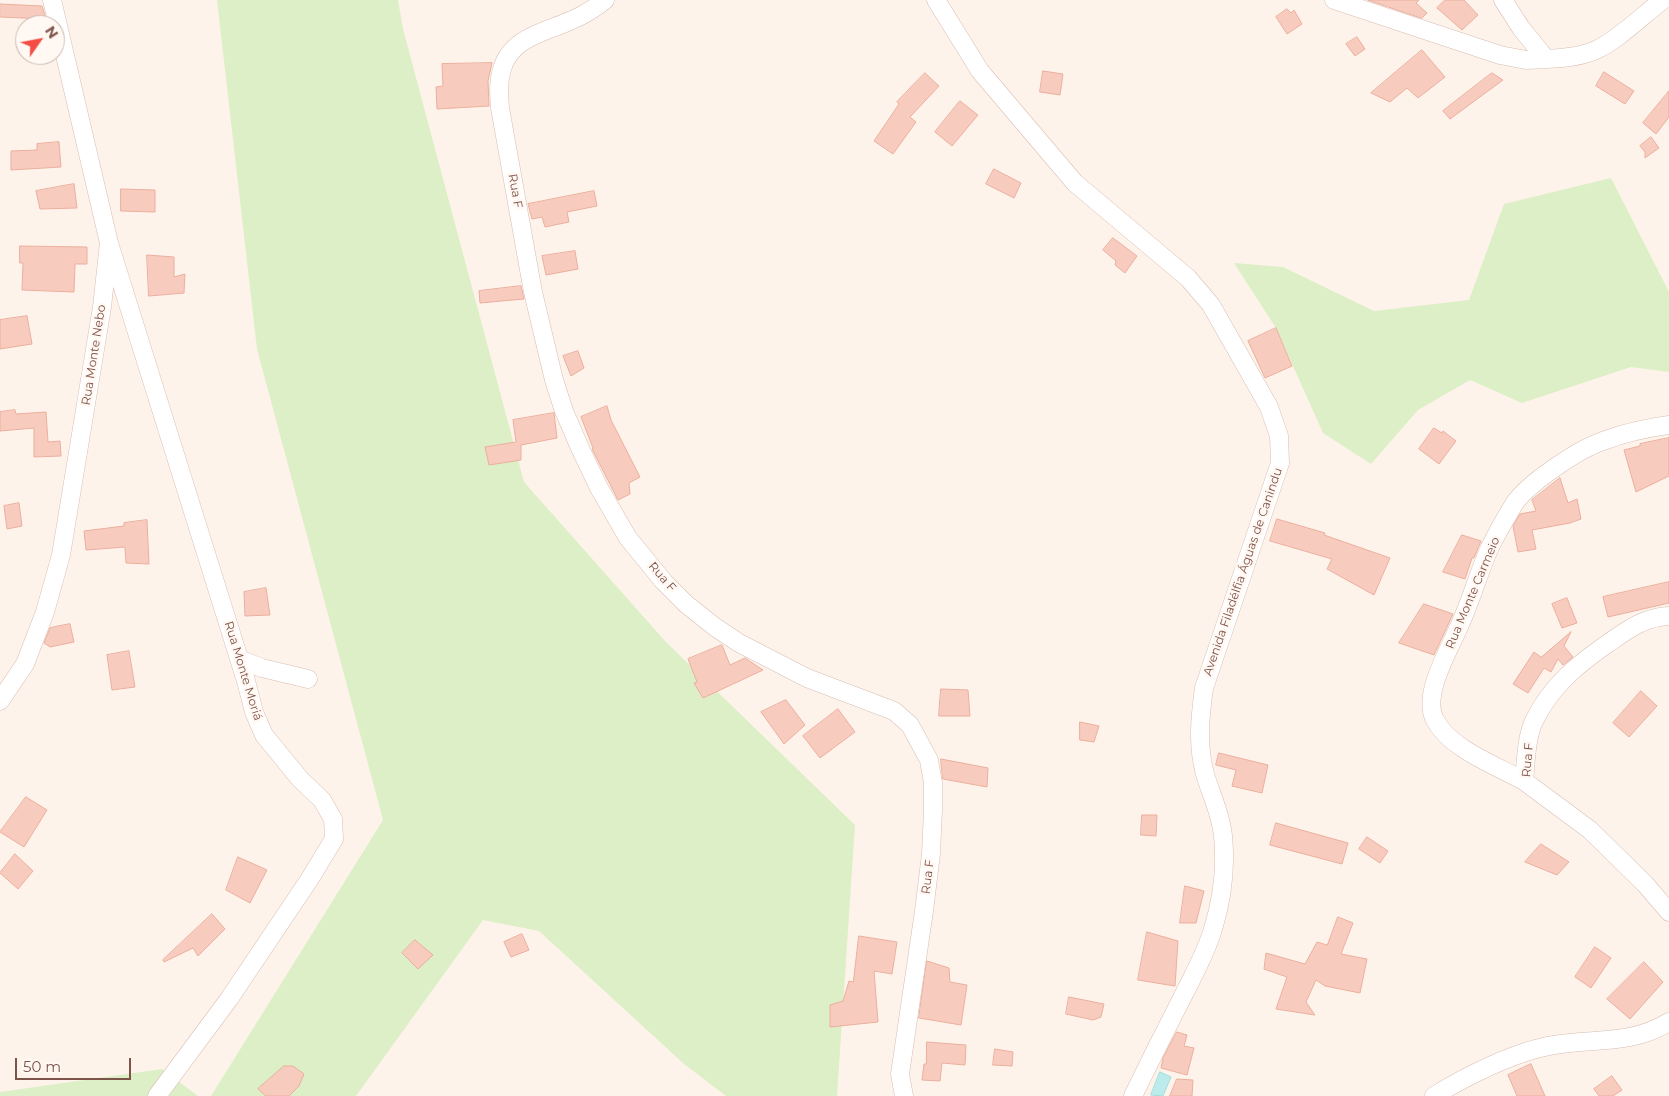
<!DOCTYPE html>
<meta charset="utf-8">
<style>
body{margin:0}
#map{position:relative;width:1669px;height:1096px;overflow:hidden;background:#fef3ea;font-family:Montserrat,sans-serif}
canvas{display:block}
.north{position:absolute;left:15px;top:15px;width:50px;height:50px;box-sizing:border-box;background:#fff8f3;border:1px solid #cbb6af;border-radius:50%;rotate:57deg;font-size:14px;font-weight:700;line-height:20px;text-align:center;color:#7e5349}
.north::after{content:'';display:block;margin:auto;width:18px;height:22px;background:#f44e44;clip-path:polygon(50% 0,100% 100%,50% 72%,0 100%)}
.scale{position:absolute;left:15px;top:1058px;width:116px;height:22px;box-sizing:border-box;border:2px solid #7e5349;border-top:0;padding-left:6px;font-size:15px;line-height:18px;white-space:nowrap;color:#7e5349;-webkit-text-stroke:4px #fff8f3;paint-order:stroke}
</style>
<div id="map">
<canvas width="1669" height="1096"></canvas>
<div class="north">N</div>
<div class="scale">50 m</div>
</div>
<script>
const g = document.querySelector('canvas').getContext('2d');
g.lineJoin = 'round';
function fillPath(path, color) { g.fillStyle = color; g.fill(path, 'evenodd'); }
function strokePath(path, color, width, dash) { g.strokeStyle = color; g.lineWidth = width; g.lineCap = dash ? 'butt' : 'round'; g.setLineDash(dash || []); g.stroke(path); }
function write(font, color, halo, rows, align = 'center') {
  g.font = font + ' Montserrat,sans-serif'; g.lineWidth = 5; g.setLineDash([]); g.textBaseline = 'middle'; g.strokeStyle = halo; g.fillStyle = color; for (const [text, x, y, turn = 0] of rows) {
    g.save(); g.translate(x, y); g.rotate((+turn || 0) * Math.PI / 180); g.textAlign = isNaN(turn) ? turn : align; if (halo) g.strokeText(text, 0, 0); g.fillText(text, 0, 0); g.restore();
  }
}
fillPath(new Path2D(`
 M217,0H398L403,29L524,482L665,641L855,825L837,1096H726L684,1064L539,931L483,920L356,1096H211L383,820L257,349Z
 M1611,178L1669,292V372L1631,367L1522,403L1470,380L1418,410L1371,464L1323,433L1276,328L1234,263L1283,267L1374,311L1469,300L1504,204Z
 M162,1069L198,1096H0V1092Z`), '#ddefc6');
const water = new Path2D(`
 M1160,1072L1171,1077L1163,1096L1151,1095Z`);
fillPath(water, '#bbebea');
strokePath(water, '#a0dede', 1);
const building = new Path2D(`
 M1368,0H1419L1416,3L1427,13L1422,18Z
 M1445,0H1464L1478,15L1462,30L1437,8Z
 M0,4L42,6L46,19L0,17Z
 M1287,9L1291,13L1294,10L1302,24L1287,34L1276,17Z
 M1357,37L1365,49L1355,56L1346,44Z
 M1422,50L1445,77L1418,98L1407,88L1390,102L1371,93Z
 M492,63L488,81L489,106L437,109L436,87L443,86L442,64Z
 M1043,71L1063,74L1060,95L1040,92Z
 M1604,72L1634,91L1625,104L1596,86Z
 M925,73L939,86L910,117L916,122L893,154L874,141L899,104L897,102Z
 M1492,73L1503,80L1450,119L1443,111Z
 M1669,91V117L1656,134L1643,123Z
 M960,101L978,115L952,146L935,132Z
 M1651,137L1659,148L1645,158V152L1640,146Z
 M59,142L61,167L11,170V151L37,150V144Z
 M994,169L1021,183L1014,198L986,184Z
 M74,184L77,208L40,209L36,191Z
 M121,189L155,190V212L121,211Z
 M594,191L597,206L567,212L569,222L545,227L542,217L532,219L528,204Z
 M1113,238L1137,256L1125,273L1115,265L1116,261L1103,250Z
 M20,246L87,247V264H75L74,292L22,290L23,263H20Z
 M575,251L578,269L546,275L542,256Z
 M147,255L174,257V277L185,274L184,293L149,296Z
 M521,286L524,299L480,303L479,291Z
 M27,316L32,344L0,349V320Z
 M1276,328L1292,366L1265,378L1248,341Z
 M578,351L584,368L571,376L563,356Z
 M607,406L611,420L640,477L629,483L630,494L618,500L592,449L593,448L581,417Z
 M15,410L16,414L46,412L48,442L60,441L61,456L34,457V428L0,431V412Z
 M554,413L557,438L521,445V460L489,465L485,447L516,442L513,420Z
 M1434,428L1442,433L1443,431L1456,441L1439,464L1419,449Z
 M1669,438V476L1636,492L1624,450L1640,446V444Z
 M1560,478L1568,503L1577,499L1581,519L1570,523L1532,530L1536,549L1518,552L1513,526L1520,514L1536,511L1532,500Z
 M19,503L22,526L7,529L4,506Z
 M1277,519L1325,533L1324,535L1390,558L1374,595L1327,569L1332,559L1270,541Z
 M147,520L149,564L126,563L125,547L86,550L84,531L124,526V523Z
 M1462,535L1481,541L1474,558H1472L1465,579L1443,572Z
 M1669,582V603L1608,617L1603,597Z
 M266,588L270,615L245,616L244,592Z
 M1567,598L1577,623L1562,628L1552,604Z
 M1424,604L1453,614L1434,655L1399,643Z
 M70,624L74,642L50,647L44,643L50,628Z
 M1571,632L1564,646L1573,657L1563,665L1558,659L1551,672L1544,668L1528,693L1513,684L1534,652L1541,657Z
 M722,645L730,665L745,658L763,670L703,698L694,683L697,682L688,659Z
 M129,651L135,687L112,690L107,655Z
 M941,689L968,690L970,716H939Z
 M1641,691L1657,706L1629,737L1613,723Z
 M786,700L805,725L784,744L761,712Z
 M838,709L855,732L820,758L803,736Z
 M1080,722L1099,726L1094,742L1080,740Z
 M1219,753L1268,765L1262,793L1232,786L1236,770L1216,765Z
 M941,759L988,768L987,787L943,779Z
 M26,797L47,810L24,847L0,832Z
 M1142,815H1157L1156,836L1141,835Z
 M1276,823L1348,843L1342,864L1270,845Z
 M1367,837L1388,851L1380,863L1359,849Z
 M1541,844L1569,862L1557,875L1525,862Z
 M15,854L33,871L18,889L0,873Z
 M238,857L267,870L250,903L226,890Z
 M1185,886L1204,891L1196,923H1180Z
 M212,914L225,929L198,956L193,948L164,962L163,960Z
 M1338,917L1353,923L1341,954L1367,959L1360,993L1325,986L1316,980L1306,1002L1315,1015L1276,1009L1287,977L1264,969L1266,953L1305,964L1317,942L1327,945Z
 M1147,932L1178,941L1175,986L1138,980Z
 M522,934L529,950L511,957L504,942Z
 M859,936L897,942L892,974L874,971L878,1022L830,1027V1005L843,1001L849,981L853,982Z
 M415,940L433,955L418,969L402,953Z
 M1595,947L1611,958L1591,988L1575,977Z
 M927,961L949,968L950,982L967,985L961,1025L919,1018Z
 M1644,962L1663,982L1630,1019L1607,999Z
 M1069,997L1104,1004L1101,1017L1093,1020L1066,1014Z
 M1177,1032L1187,1035L1184,1046L1194,1048L1187,1075L1161,1068L1163,1058Z
 M927,1042L966,1045L965,1065L942,1063L940,1081L922,1080L924,1064H926Z
 M995,1049L1013,1052L1012,1066L993,1065Z
 M1531,1064L1545,1096H1517L1508,1075Z
 M284,1066H293L304,1074L299,1086L289,1096H266L258,1089Z
 M1612,1076L1622,1090L1613,1096H1599L1594,1089Z
 M1177,1079L1193,1080L1192,1096H1170Z`);
fillPath(building, '#f7ccbf');
strokePath(building, '#ecae9d', 1);
const minor = new Path2D(`
 M605,0C595,8 584,15 572,20C546,32 511,37 502,69C498,82 499,95 500,108L533,292L554,380L564,411L580,448L599,488L628,538L664,582L686,604L715,627L739,643L807,678L894,711L910,725L929,760L933,783V810L931,854L924,911L900,1074L904,1096
 M936,0L980,71L1075,183L1188,278L1211,305L1269,407L1279,436L1280,463L1204,688C1200,717 1197,745 1205,774C1211,795 1221,814 1223,836C1226,866 1222,900 1213,929C1206,953 1193,976 1182,998C1165,1031 1149,1063 1133,1096
 M1334,0L1500,55L1526,60L1546,59
 M1503,0L1521,28L1546,59C1563,58 1580,57 1596,50C1618,40 1643,15 1663,0
 M109,243L246,681L254,712L264,735L300,779L322,800L333,819L334,839L309,880L229,999L157,1096
 M1669,616C1644,617 1627,630 1607,644C1577,665 1551,686 1534,721C1526,738 1526,762 1524,781L1590,830L1645,884L1669,912
 M239,659L262,668L308,679
 M0,701L25,664L45,612L61,555L102,307L109,243L52,0
 M1524,781C1497,766 1450,749 1435,720C1422,696 1447,654 1457,631C1470,604 1478,574 1490,547C1497,533 1506,517 1514,504C1528,483 1579,449 1603,441C1624,433 1647,428 1669,425
 M1434,1096C1466,1076 1516,1051 1554,1045C1595,1038 1631,1045 1669,1022`);
strokePath(minor, '#d8bdb2', 19);
strokePath(minor, '#fff', 18);
write('12px', '#7e5349', '#fff8f3', [
 ["Rua F",515,191,80],
 ["Rua Monte Nebo",94,355,-81],
 ["Avenida Filadélfia Águas de Canindu",1243,572,-71],
 ["Rua F",662,577,49],
 ["Rua Monte Carmeio",1473,593,-67],
 ["Rua Monte Moriá",243,671,73],
 ["Rua F",1528,760,-85],
 ["Rua F",928,877,-83]
]);
</script>
